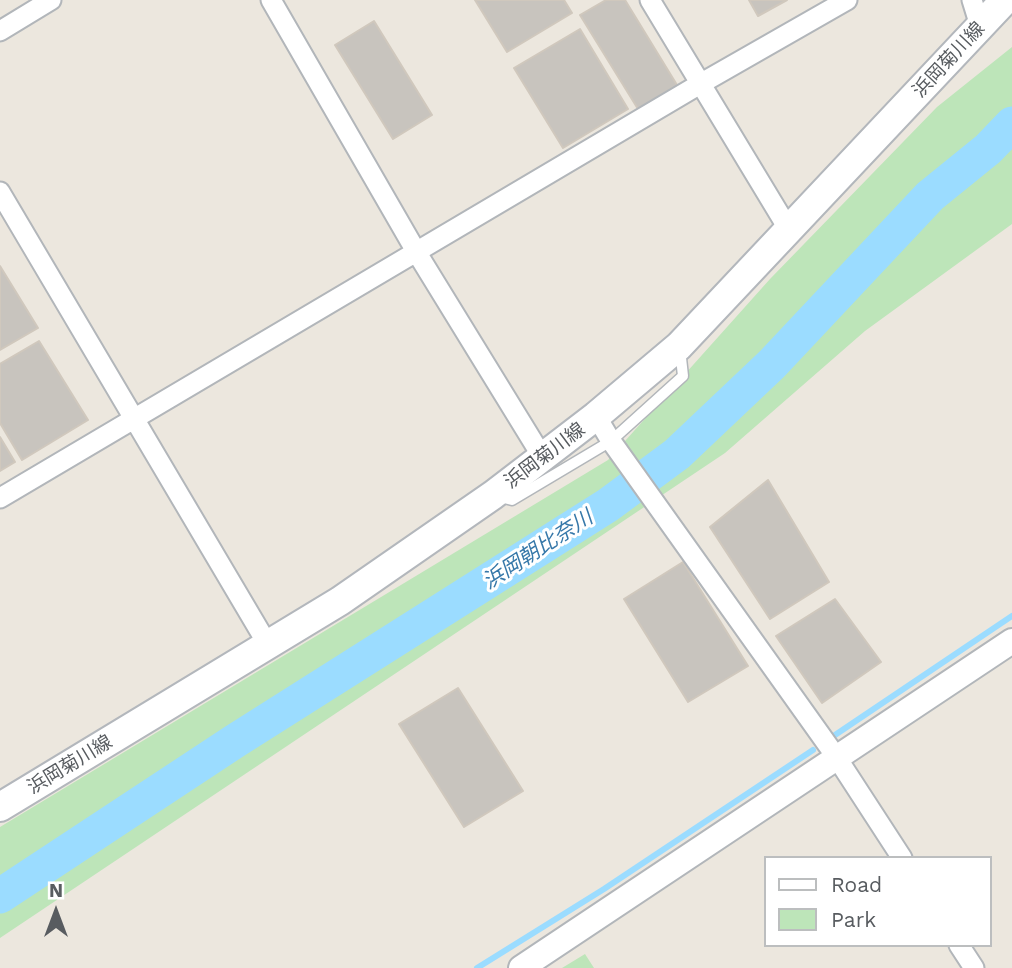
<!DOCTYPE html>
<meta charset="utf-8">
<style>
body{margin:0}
#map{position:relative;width:1012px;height:968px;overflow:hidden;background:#ece7de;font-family:"Work Sans",sans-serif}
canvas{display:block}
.legend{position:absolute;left:764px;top:856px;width:228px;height:91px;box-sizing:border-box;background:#fff;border:2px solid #bcbebf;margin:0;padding:9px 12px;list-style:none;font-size:21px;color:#585c60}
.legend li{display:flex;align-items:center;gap:14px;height:35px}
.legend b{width:35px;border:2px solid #bcbebf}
.north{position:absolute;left:21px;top:877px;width:70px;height:70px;-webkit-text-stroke:5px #fff;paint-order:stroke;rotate:0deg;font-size:19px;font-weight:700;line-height:28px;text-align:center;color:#585c60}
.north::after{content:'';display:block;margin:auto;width:24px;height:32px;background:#585c60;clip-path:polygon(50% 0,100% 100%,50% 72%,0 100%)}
</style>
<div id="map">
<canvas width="1012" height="968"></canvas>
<ul class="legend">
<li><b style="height:9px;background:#fff"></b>Road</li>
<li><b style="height:19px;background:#bde5b9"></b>Park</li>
</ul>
<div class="north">N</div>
</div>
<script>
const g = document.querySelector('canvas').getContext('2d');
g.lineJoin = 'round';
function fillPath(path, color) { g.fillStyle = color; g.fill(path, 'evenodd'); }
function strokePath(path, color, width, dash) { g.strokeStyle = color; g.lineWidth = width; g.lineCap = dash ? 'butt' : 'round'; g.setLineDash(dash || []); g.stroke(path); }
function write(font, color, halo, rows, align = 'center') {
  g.font = font + ' "Work Sans","Noto Sans JP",sans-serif'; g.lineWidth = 6; g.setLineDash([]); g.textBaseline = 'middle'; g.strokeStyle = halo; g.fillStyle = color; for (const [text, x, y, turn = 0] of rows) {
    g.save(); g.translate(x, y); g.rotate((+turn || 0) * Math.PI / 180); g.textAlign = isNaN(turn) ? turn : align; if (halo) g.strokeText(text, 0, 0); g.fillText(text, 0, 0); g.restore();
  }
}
fillPath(new Path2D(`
 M1012,47V224L865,331L725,453L0,938V827L608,460L770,279L937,107Z
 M585,954L594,968H562Z`), '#bde5b9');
strokePath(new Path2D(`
 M835,735L1012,616
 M477,968L604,889L813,750`), '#9bdcff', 6);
strokePath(new Path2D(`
 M0,896L235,741L608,505L677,454L772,364L930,196L988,149L1012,124`), '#9bdcff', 35);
const building = new Path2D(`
 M475,0H564L572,13L507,52Z
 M606,0H625L677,85L638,109L580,15Z
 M749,0H787L758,16Z
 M374,21L432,115L393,139L335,45Z
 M580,29L628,109L563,148L514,68Z
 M0,266L38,328L0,350Z
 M39,341L88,420L22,460L0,423V364Z
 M0,437L15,462L0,471Z
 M768,480L829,582L770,619L710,527Z
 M683,562L748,666L688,702L624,599Z
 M835,599L881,662L822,703L776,636Z
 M458,688L523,791L464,827L399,724Z`);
fillPath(building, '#c8c4be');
strokePath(building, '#d0c8bd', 2);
const service = new Path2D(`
 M500,497L512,500L611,441L683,376L680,349`);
const minor = new Path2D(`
 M271,0L417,253L543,458
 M650,0L789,230
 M972,0L980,26
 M0,31L51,0
 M0,192L268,645
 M596,416L611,441L837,758L902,858
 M0,498L700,84L847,0
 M959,945L974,968`);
const tertiary = new Path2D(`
 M521,968L1012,641`);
const secondary = new Path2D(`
 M0,807L340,601L493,495L596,416L679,346L1005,0`);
strokePath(service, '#b2b6ba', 13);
strokePath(minor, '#b2b6ba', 23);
strokePath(tertiary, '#b2b6ba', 28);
strokePath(secondary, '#b3b7bc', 32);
strokePath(service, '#fff', 10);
strokePath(minor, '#fff', 19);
strokePath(tertiary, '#fff', 24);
strokePath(secondary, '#fff', 28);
write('19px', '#585c60', '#fff', [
 ["浜岡菊川線",949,60,-47],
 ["浜岡菊川線",545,456,-37],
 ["浜岡菊川線",70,765,-31]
]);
write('italic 21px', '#3678a9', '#fff', [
 ["浜岡朝比奈川",538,550,-33]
]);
</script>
